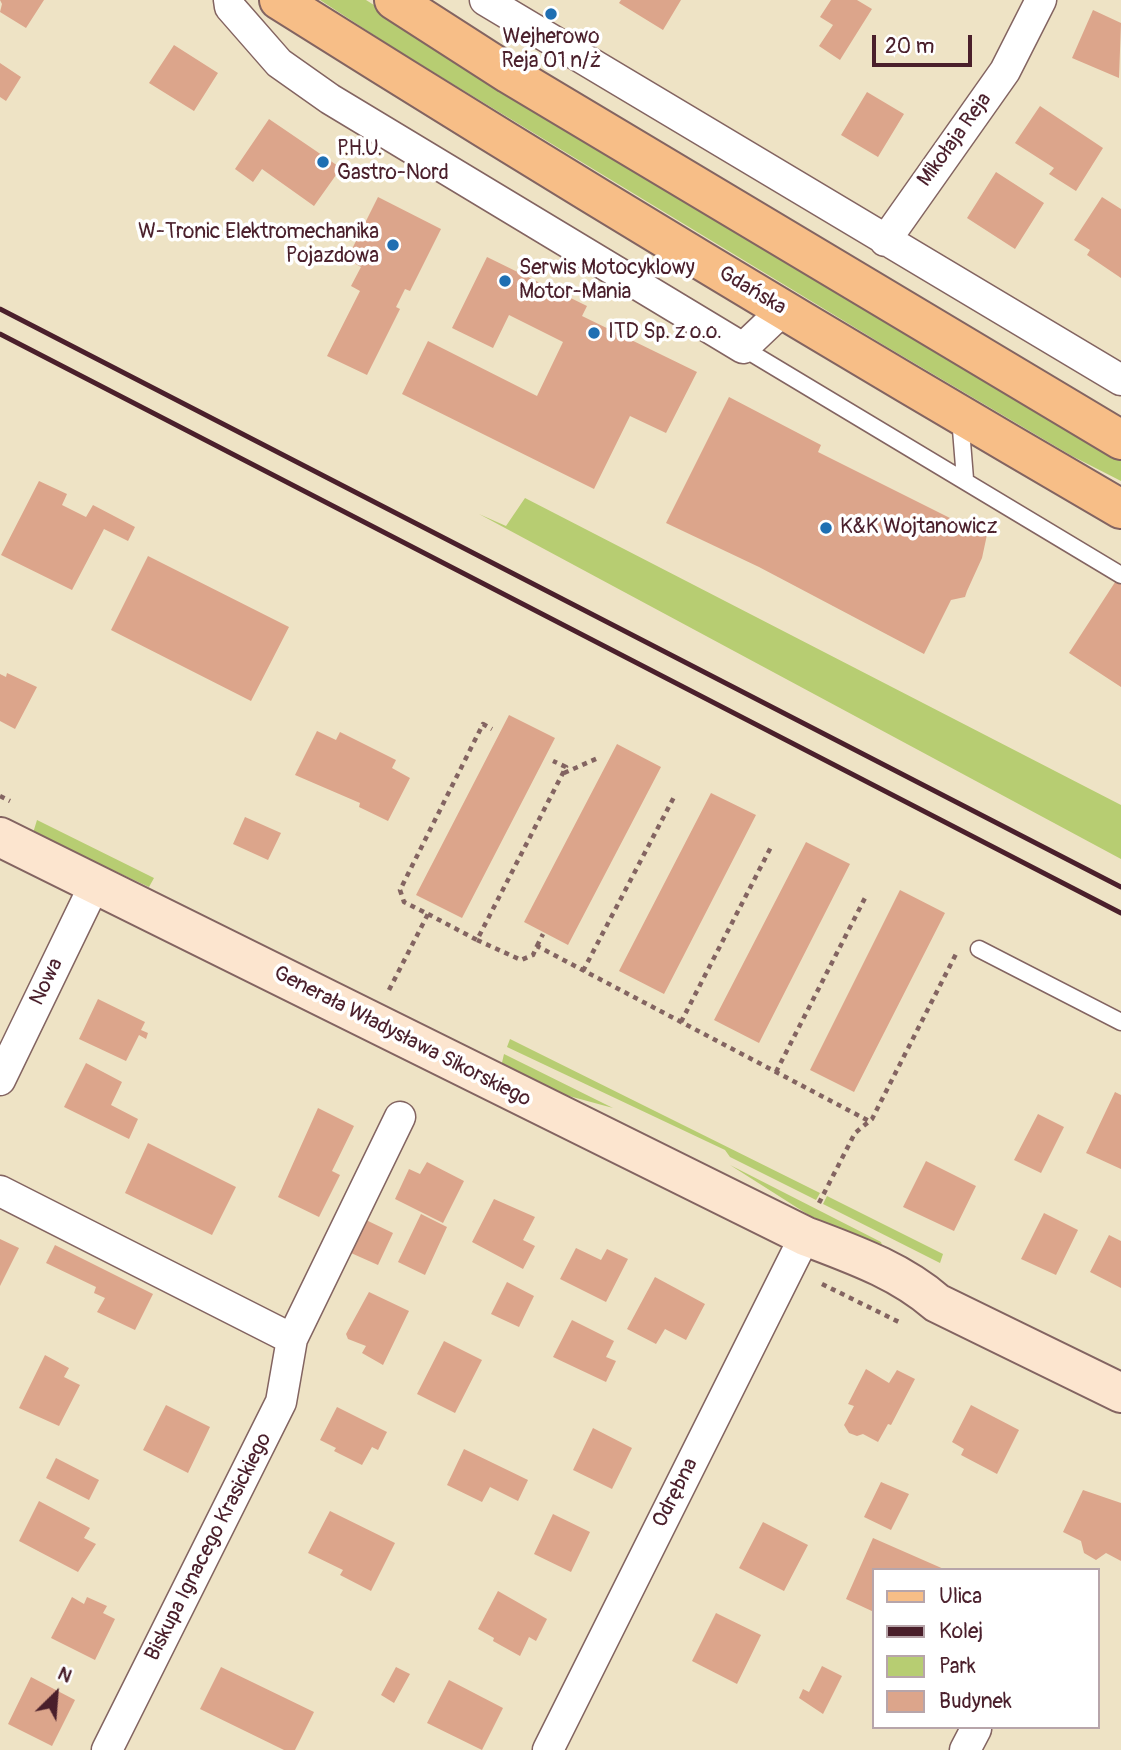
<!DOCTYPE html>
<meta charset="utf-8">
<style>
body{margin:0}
#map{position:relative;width:1121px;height:1750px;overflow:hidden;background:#eee3c5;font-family:Pangolin,sans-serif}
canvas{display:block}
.legend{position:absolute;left:872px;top:1568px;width:228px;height:161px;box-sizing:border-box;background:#fff;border:2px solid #b7a5aa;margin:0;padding:9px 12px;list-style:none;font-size:21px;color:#4a1f2b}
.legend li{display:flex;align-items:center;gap:14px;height:35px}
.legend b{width:35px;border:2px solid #b7a5aa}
.north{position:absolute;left:21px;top:1659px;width:70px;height:70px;-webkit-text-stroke:5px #fff;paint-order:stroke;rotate:25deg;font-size:19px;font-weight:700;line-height:28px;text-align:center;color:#4a1f2b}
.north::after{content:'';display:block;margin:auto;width:24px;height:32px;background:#4a1f2b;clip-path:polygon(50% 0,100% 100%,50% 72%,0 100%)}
.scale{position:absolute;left:872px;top:35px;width:100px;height:32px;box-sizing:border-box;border:4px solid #4a1f2b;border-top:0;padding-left:9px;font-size:21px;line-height:24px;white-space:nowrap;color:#4a1f2b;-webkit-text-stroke:5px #fff;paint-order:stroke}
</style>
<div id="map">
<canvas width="1121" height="1750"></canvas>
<ul class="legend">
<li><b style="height:9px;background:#f7be87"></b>Ulica</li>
<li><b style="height:9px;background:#4a1f2b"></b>Kolej</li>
<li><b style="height:19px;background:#b7cd72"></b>Park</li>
<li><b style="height:19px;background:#dca58b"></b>Budynek</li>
</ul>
<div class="north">N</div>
<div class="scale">20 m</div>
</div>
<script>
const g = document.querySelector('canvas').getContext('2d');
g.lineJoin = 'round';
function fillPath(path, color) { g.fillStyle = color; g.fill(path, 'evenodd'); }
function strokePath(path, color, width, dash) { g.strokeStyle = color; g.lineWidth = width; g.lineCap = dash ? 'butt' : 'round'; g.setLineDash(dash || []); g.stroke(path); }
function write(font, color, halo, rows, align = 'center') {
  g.font = font + ' Pangolin,sans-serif'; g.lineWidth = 7; g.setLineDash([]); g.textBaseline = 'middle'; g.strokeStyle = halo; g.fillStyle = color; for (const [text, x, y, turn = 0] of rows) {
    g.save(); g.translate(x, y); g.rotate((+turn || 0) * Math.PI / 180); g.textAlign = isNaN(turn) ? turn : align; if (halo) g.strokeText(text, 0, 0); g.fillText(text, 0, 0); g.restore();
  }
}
fillPath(new Path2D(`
 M320,0H366L523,99L1121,458V481L1072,456L887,347L400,52Z
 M525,498L1121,805V859L479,514L506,526Z
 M37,820L154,878L149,887L33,833Z
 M510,1039L820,1193L816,1200L730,1157L725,1150L507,1047Z
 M504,1054L613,1108L547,1090L501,1067Z
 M730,1165L881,1242L884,1251L815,1219Z
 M827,1196L943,1254L940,1263L823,1204Z`), '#b7cd72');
fillPath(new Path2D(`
 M0,0H44L26,28L0,12L2,4Z
 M621,0H681L663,30L619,3Z
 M831,0H857L872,9L840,60L819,46L833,25L820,17Z
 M1093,10L1121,23L1119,78L1072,58Z
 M174,45L218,73L194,111L149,83Z
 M0,63L21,77L6,101L0,97Z
 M867,92L904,114L878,157L841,135Z
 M1040,106L1103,148L1076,191L1049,174L1054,168L1015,143Z
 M269,119L341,168L314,206L262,169L253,182L235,169Z
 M996,172L1044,203L1015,249L967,218Z
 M378,197L441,229L410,291L405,289L396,307L400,309L367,375L327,356L360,291L351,286L361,267L347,259Z
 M1102,197L1121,209V278L1087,255L1090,250L1074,240Z
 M487,257L587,306L582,316L697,372L666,433L630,416L594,489L402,394L428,341L537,396L563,342L509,315L493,348L452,328Z
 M729,397L821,445L818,452L964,525L988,530L982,558L967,591L965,597L951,600L924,654L759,567L666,523Z
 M39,481L67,494L62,505L86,517L93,505L135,527L128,541L104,529L72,590L1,555Z
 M148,556L289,627L251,701L111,630Z
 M1121,573V687L1069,653Z
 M7,673L37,687L15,729L0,721V674L6,677Z
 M509,715L555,738L462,918L416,895Z
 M317,731L336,740L340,732L396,760L392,768L410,778L388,821L359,807L360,803L295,775Z
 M617,744L661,767L568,945L524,922Z
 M711,793L756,815L664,994L619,971Z
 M245,817L281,833L268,860L233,844Z
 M806,842L850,864L759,1043L714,1020Z
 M900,890L945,913L854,1092L810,1070Z
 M98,999L145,1022L141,1030L148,1033L146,1039L139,1035L126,1061L79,1039Z
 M86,1063L122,1082L111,1105L138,1119L129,1139L64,1107Z
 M1115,1092L1121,1095V1169L1086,1153Z
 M318,1108L354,1126L332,1171L340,1175L319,1217L278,1197Z
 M1038,1114L1064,1127L1041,1173L1014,1160Z
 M148,1143L236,1187L212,1235L125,1193Z
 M926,1161L976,1186L954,1231L903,1207Z
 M427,1162L464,1181L443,1223L395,1199L409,1169L420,1174Z
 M494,1199L535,1217L523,1240L535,1246L523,1269L472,1242Z
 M1044,1213L1078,1230L1056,1275L1021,1259Z
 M421,1214L447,1227L425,1275L398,1262Z
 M366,1220L393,1233L378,1265L351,1253Z
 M1109,1235L1121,1241V1288L1090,1272Z
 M0,1239L19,1248L0,1286Z
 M55,1245L153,1294L135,1330L97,1312L105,1298L94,1293L96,1287L46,1263Z
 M576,1248L601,1260L607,1249L628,1259L606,1302L560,1279Z
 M655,1277L705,1304L686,1340L665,1329L656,1344L627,1329Z
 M507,1282L534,1296L519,1327L491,1314Z
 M369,1292L409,1311L383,1365L362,1353L366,1346L348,1339L346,1334Z
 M572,1320L614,1341L606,1357L616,1361L606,1382L553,1357Z
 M444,1341L482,1360L455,1413L417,1394Z
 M45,1355L69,1368L64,1377L80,1385L59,1426L19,1408Z
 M866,1369L889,1383L897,1370L915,1379L891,1425L888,1424L878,1442L863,1434L857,1436L849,1433L844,1425L854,1406L848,1404Z
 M166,1405L210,1427L188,1473L143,1450Z
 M971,1405L1019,1430L997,1474L961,1455L964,1449L952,1442Z
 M337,1407L387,1432L378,1450L372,1447L362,1465L334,1451L336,1448L320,1440Z
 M593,1428L632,1448L612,1489L573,1470Z
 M464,1449L528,1480L518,1501L490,1487L482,1502L447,1485Z
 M56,1458L99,1480L89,1500L46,1478Z
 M881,1482L909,1494L891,1530L864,1517Z
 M1083,1490L1121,1503V1561L1106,1553L1096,1560L1084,1553L1081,1541L1063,1532Z
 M39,1501L90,1528L84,1538L96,1544L78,1572L19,1541Z
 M330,1511L395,1543L371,1591L340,1575L343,1570L308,1553Z
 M553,1514L590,1532L571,1572L534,1554Z
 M763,1522L808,1545L784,1591L739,1568Z
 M873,1538L946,1570H874V1612L846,1599Z
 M498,1591L547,1619L536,1641L529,1637L520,1656L493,1641L494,1638L478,1629Z
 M72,1597L84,1604L87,1597L107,1606L103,1613L115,1619L95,1660L51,1638Z
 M716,1613L761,1635L737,1684L692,1661Z
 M822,1666L842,1676L823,1714L799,1698L803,1689L809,1692Z
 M221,1667L314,1712L295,1750H284L200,1709Z
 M396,1667L410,1674L394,1703L381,1695Z
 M31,1677L75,1700L52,1746L8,1724Z
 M449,1680L503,1708L482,1750L427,1723Z`), '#dca58b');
const lane = new Path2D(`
 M743,348L1121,575
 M960,417L965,479
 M979,949L1121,1022`);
const street = new Path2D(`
 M229,0L230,7L279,63L330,99L743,348L783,310
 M485,0L1121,380
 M885,241L1005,71L1041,0
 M0,1080L95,884
 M0,1191L292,1339L281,1402L107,1750
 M292,1339L400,1117
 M548,1750L805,1236
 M965,1750L976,1729`);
const secondary = new Path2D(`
 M0,837L805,1236C852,1254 899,1270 937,1303L1121,1393`);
const primary = new Path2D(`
 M279,0C557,175 837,344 1121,509
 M394,0L509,74L1121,440`);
strokePath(lane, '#836461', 19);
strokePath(street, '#836461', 33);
strokePath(secondary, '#836461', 42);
strokePath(primary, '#836461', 42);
strokePath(new Path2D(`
 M564,773L598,758
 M0,796L10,801
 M428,914L477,940L566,767L553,761
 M477,940L521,960L533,955L537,946L869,1121
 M537,946L543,934
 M583,971L674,797
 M389,990L428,914L404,902L400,890L483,724L492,729
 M681,1022L771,847
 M776,1072L866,896
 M819,1203L855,1133L872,1119L956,954
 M822,1284L899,1322`), '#836461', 4.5, [5, 5]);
strokePath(lane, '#fff', 16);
strokePath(street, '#fff', 30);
strokePath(secondary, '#fce5cf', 38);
strokePath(primary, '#f7be87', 38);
strokePath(new Path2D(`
 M0,309L1121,887
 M0,334L1121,913`), '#4a1f2b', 5);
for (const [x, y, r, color] of [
 [551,14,7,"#1f6fb2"],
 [323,162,7,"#1f6fb2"],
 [393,245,7,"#1f6fb2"],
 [505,281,7,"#1f6fb2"],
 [594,333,7,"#1f6fb2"],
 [826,528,7,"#1f6fb2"]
]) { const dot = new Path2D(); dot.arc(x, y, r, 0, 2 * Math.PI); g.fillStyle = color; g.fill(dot); strokePath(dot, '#fff', 2.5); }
write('21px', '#4a1f2b', '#fff', [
 ["Wejherowo",551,38,"center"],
 ["Reja 01 n/ż",551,62,"center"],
 ["P.H.U.",337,150],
 ["Gastro-Nord",337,174],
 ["W-Tronic Elektromechanika",379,233,"right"],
 ["Pojazdowa",379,257,"right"],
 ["Serwis Motocyklowy",519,269],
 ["Motor-Mania",519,293],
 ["ITD Sp. z o.o.",608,333],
 ["K&K Wojtanowicz",840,528]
], 'left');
write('21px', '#4a1f2b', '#fff', [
 ["Mikołaja Reja",955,140,-54],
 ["Gdańska",752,291,31],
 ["Nowa",47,982,-64],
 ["Generała Władysława Sikorskiego",402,1037,27],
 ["Odrębna",676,1493,-63],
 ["Biskupa Ignacego Krasickiego",209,1547,-63]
]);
</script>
